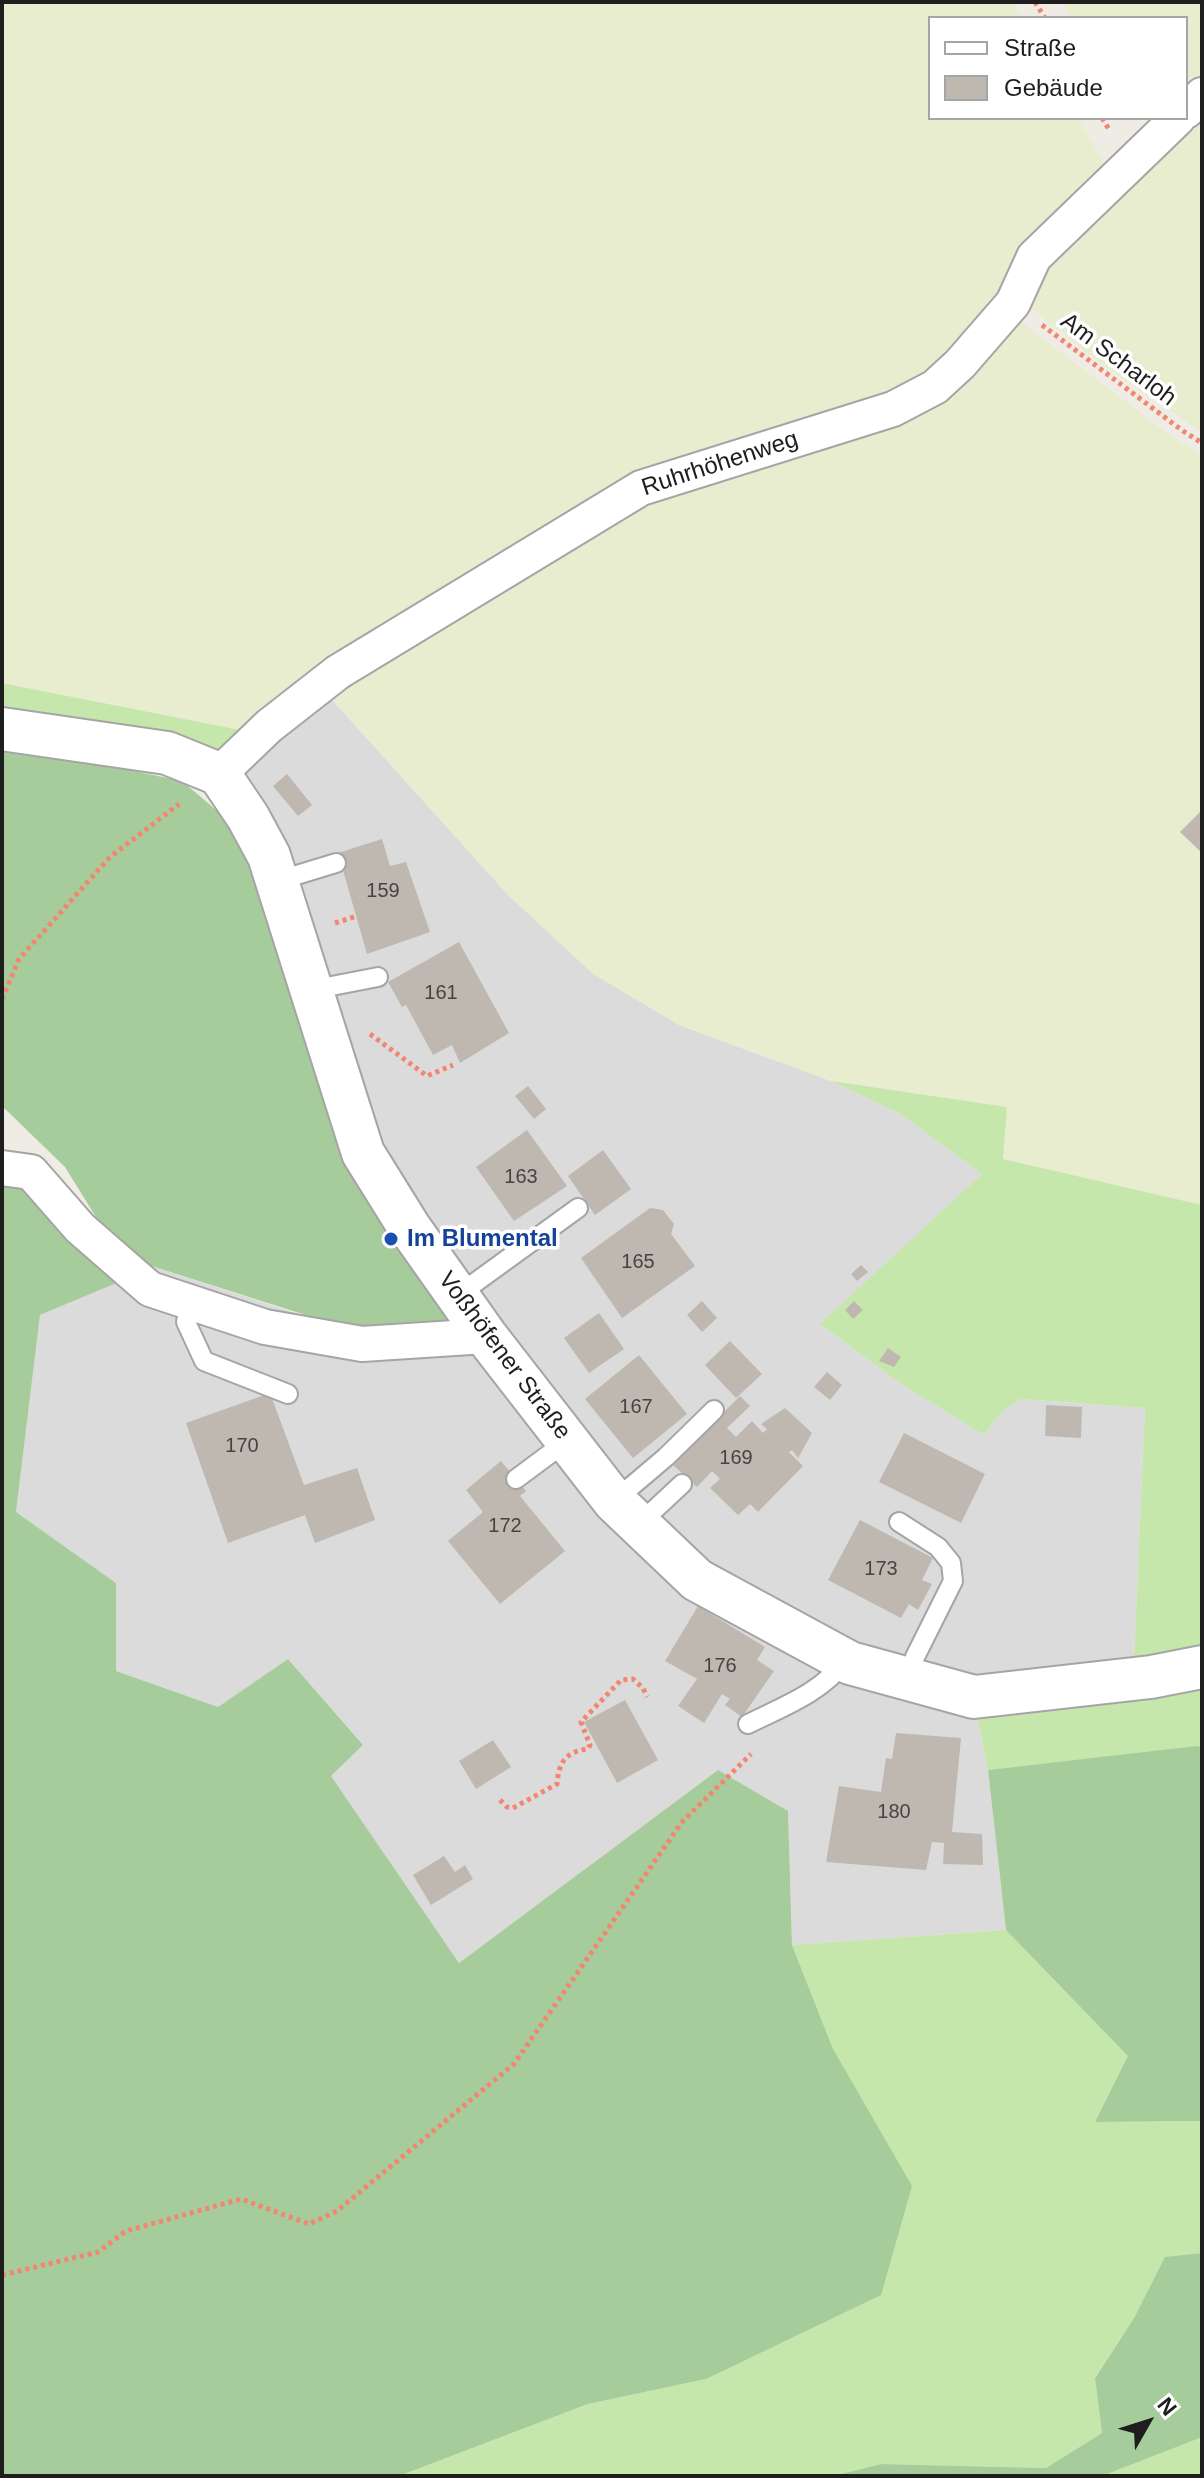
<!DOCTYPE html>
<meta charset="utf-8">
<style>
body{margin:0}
#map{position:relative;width:1204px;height:2478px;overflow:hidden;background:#eeece4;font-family:Helvetica,sans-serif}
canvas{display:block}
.frame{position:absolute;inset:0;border:4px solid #1e1e1e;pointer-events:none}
.legend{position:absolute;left:928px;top:16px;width:260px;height:104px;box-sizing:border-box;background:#fff;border:2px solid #a5a5a5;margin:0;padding:10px 14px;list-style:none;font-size:24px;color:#1e1e1e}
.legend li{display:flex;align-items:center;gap:16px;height:40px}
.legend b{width:40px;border:2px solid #a5a5a5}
.north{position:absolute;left:1108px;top:2382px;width:80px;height:80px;-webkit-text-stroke:6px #fff;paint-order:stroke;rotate:51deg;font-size:22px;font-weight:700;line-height:32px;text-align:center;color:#1e1e1e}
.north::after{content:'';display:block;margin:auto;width:28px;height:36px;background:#1e1e1e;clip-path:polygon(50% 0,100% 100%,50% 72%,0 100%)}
</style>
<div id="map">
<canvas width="1204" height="2478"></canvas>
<div class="frame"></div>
<ul class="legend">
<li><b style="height:10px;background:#fff"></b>Straße</li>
<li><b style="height:22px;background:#bfb8b1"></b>Gebäude</li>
</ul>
<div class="north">N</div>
</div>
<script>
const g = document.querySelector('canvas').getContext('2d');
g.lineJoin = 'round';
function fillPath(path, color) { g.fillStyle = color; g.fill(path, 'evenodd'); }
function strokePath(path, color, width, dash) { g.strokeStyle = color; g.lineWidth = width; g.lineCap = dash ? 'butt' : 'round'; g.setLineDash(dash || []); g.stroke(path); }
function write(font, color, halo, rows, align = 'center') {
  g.font = font + ' Helvetica,sans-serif'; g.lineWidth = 7; g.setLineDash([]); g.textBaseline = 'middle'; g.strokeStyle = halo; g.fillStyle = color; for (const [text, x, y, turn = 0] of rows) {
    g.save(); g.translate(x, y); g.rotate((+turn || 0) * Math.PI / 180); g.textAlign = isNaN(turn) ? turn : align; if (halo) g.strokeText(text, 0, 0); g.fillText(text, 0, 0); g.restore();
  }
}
fillPath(new Path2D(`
 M326,693L509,896L679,1025L831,1081L899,1113L982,1174L821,1325L904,1386L984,1435L1001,1412L1021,1399L1145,1408L1134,1661L977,1717L988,1770L1006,1930L792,1945L788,1811L718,1770L459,1963L331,1776L363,1745L288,1659L218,1707L116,1671V1583L16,1512L40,1315L119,1282L139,1262L360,1334L222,815L256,755Z`), '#dcdbdb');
fillPath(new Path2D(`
 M2,2H1013L1022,18H930V118H1078L1108,171L930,378L631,485L245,731L2,683Z
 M1063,2H1202V79L1186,97V18H1071Z
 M1202,111V432L1101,364L1026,304L1048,264Z
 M1016,318L1175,439L1202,454V1205L1002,1159L1006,1107L831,1081L679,1025L593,974L509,896L326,693L653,499L913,411Z`), '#e9edd0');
fillPath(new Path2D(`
 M2,683L245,731L223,747L205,754L160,737L2,706Z
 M831,1081L1007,1107L1003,1159L1202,1205V1646L1134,1661L1145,1408L1021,1399L1001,1412L984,1435L904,1386L820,1324L982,1174L899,1113Z
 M1202,1683V1747L988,1770L977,1716Z
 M1006,1930L1129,2056L1095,2122L1202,2121V2253L1165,2258L1134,2318L1095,2377L1102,2433L1046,2468L881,2464L833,2476H399L588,2404L706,2379L833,2049L792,1945Z
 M1202,2437V2476H1102L1195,2439Z`), '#c6e7ac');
fillPath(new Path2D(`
 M2,744L182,781L222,815L254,866L456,1325L362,1333L139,1262L99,1222L65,1167L2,1106Z
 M2,1184L20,1185L119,1282L40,1315L16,1512L116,1583V1671L218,1707L288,1659L363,1745L331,1776L459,1963L718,1770L788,1811L792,1945L833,2049L912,2186L881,2295L706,2379L588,2404L399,2476H2Z
 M1197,1746L1202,1747V2121L1095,2122L1128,2056L1006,1930L988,1770Z
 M1202,2253V2437L1102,2476H833L881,2464L1046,2468L1102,2433L1095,2378L1134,2318L1165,2257Z`), '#a7cc9b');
fillPath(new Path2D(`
 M287,774L312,805L298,816L273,786Z
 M1202,810V853L1180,832Z
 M382,839L390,866L406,862L430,932L367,954L338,853Z
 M459,942L509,1033L460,1063L452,1045L433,1055L406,1005L402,1007L388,982Z
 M528,1086L546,1109L534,1119L515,1096Z
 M527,1130L567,1186L514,1221L476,1167Z
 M603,1150L631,1189L595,1215L568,1176Z
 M650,1208L663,1210L674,1224L671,1234L695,1266L622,1318L581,1258Z
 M861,1265L868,1272L857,1281L851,1274Z
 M702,1301L717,1318L702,1332L687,1315Z
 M854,1301L863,1310L853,1319L845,1310Z
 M599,1313L624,1349L589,1373L564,1338Z
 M730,1341L762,1374L736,1398L705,1365Z
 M888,1348L901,1357L894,1367L879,1361Z
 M639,1355L687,1414L633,1458L585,1399Z
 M827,1372L842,1385L830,1400L814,1387Z
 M270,1393L304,1485L357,1468L375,1520L315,1543L305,1515L228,1543L186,1423Z
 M740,1396L750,1406L727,1428L736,1437L752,1421L763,1433L767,1429L761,1424L785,1408L812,1433L798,1458L792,1450L789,1452L803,1466L758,1512L750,1504L738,1515L710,1488L720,1479L712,1471L697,1487L672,1464Z
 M1046,1405L1082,1407L1081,1438L1045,1436Z
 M904,1433L985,1474L961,1523L879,1482Z
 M501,1461L526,1491L520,1496L565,1551L500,1604L448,1541L483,1512L466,1490Z
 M860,1520L933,1558L922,1580L932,1584L918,1610L909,1604L901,1618L828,1580Z
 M698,1606L765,1647L757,1660L774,1671L742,1717L725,1705L730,1699L722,1694L704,1723L678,1706L697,1679L665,1661Z
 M625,1700L658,1760L617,1783L584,1722Z
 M896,1733L961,1738L952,1832L982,1834L983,1865L943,1864L944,1843L932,1842L926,1870L826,1862L839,1786L881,1792L886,1758L892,1759Z
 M493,1740L511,1767L476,1789L459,1761Z
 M444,1856L455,1872L465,1865L473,1879L431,1905L413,1875Z`), '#bfb8b1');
const service = new Path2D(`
 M277,881L336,863
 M311,990L378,977
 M458,1295L578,1208
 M190,1302L186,1322L204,1361L288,1394
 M516,1479L567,1441
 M614,1501L666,1457L714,1410
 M899,1522L938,1547L951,1563L953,1581L915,1657L910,1679
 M638,1525L682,1484
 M748,1724C784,1706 821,1693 846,1660`);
const minor = new Path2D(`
 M1186,111L1202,95
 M219,774L269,726L338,672L641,488L893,409L935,387L960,364L1013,303L1034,257L1178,118
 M2,1168L31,1172L80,1228L150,1289L265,1327L362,1344L486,1336`);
const tertiary = new Path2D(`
 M2,729L167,753L219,774L248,817L269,856L363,1153L409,1227L486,1336L614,1501L697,1580L850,1663L974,1697L1151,1677L1202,1667`);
strokePath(service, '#a5a5a5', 22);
strokePath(minor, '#a5a5a5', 38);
strokePath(tertiary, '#a5a5a5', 46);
strokePath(new Path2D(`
 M1035,2L1045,18
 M1102,118L1110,131
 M1042,325L1183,431L1202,443
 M335,923L357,916
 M2,999L19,959L109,858L179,804
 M370,1034L427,1076L453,1065
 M500,1800L507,1807L513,1808L557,1784C559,1762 565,1752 588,1749L590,1745L581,1722L621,1680L633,1679L643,1688L647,1697
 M2,2275L98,2252L126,2231L241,2199L309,2224L337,2211L514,2064L682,1822L751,1754`), '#f48570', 5, [4, 4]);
strokePath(service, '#fff', 18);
strokePath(minor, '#fff', 34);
strokePath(tertiary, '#fff', 42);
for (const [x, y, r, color] of [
 [391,1239,8,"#1a4fb4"]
]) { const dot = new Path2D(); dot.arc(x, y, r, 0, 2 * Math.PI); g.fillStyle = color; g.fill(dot); strokePath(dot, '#fff', 3); }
write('20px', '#464443', null, [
 ["159",383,891],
 ["161",441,993],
 ["163",521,1177],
 ["165",638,1262],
 ["167",636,1407],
 ["170",242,1446],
 ["169",736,1458],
 ["172",505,1526],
 ["173",881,1569],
 ["176",720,1666],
 ["180",894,1812]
]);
write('24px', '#1e1e1e', '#fff', [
 ["Am Scharloh",1118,360,37],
 ["Ruhrhöhenweg",720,464,-18],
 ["Voßhöfener Straße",504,1356,53]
]);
write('bold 24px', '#164399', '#fff', [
 ["Im Blumental",407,1239]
], 'left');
</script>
